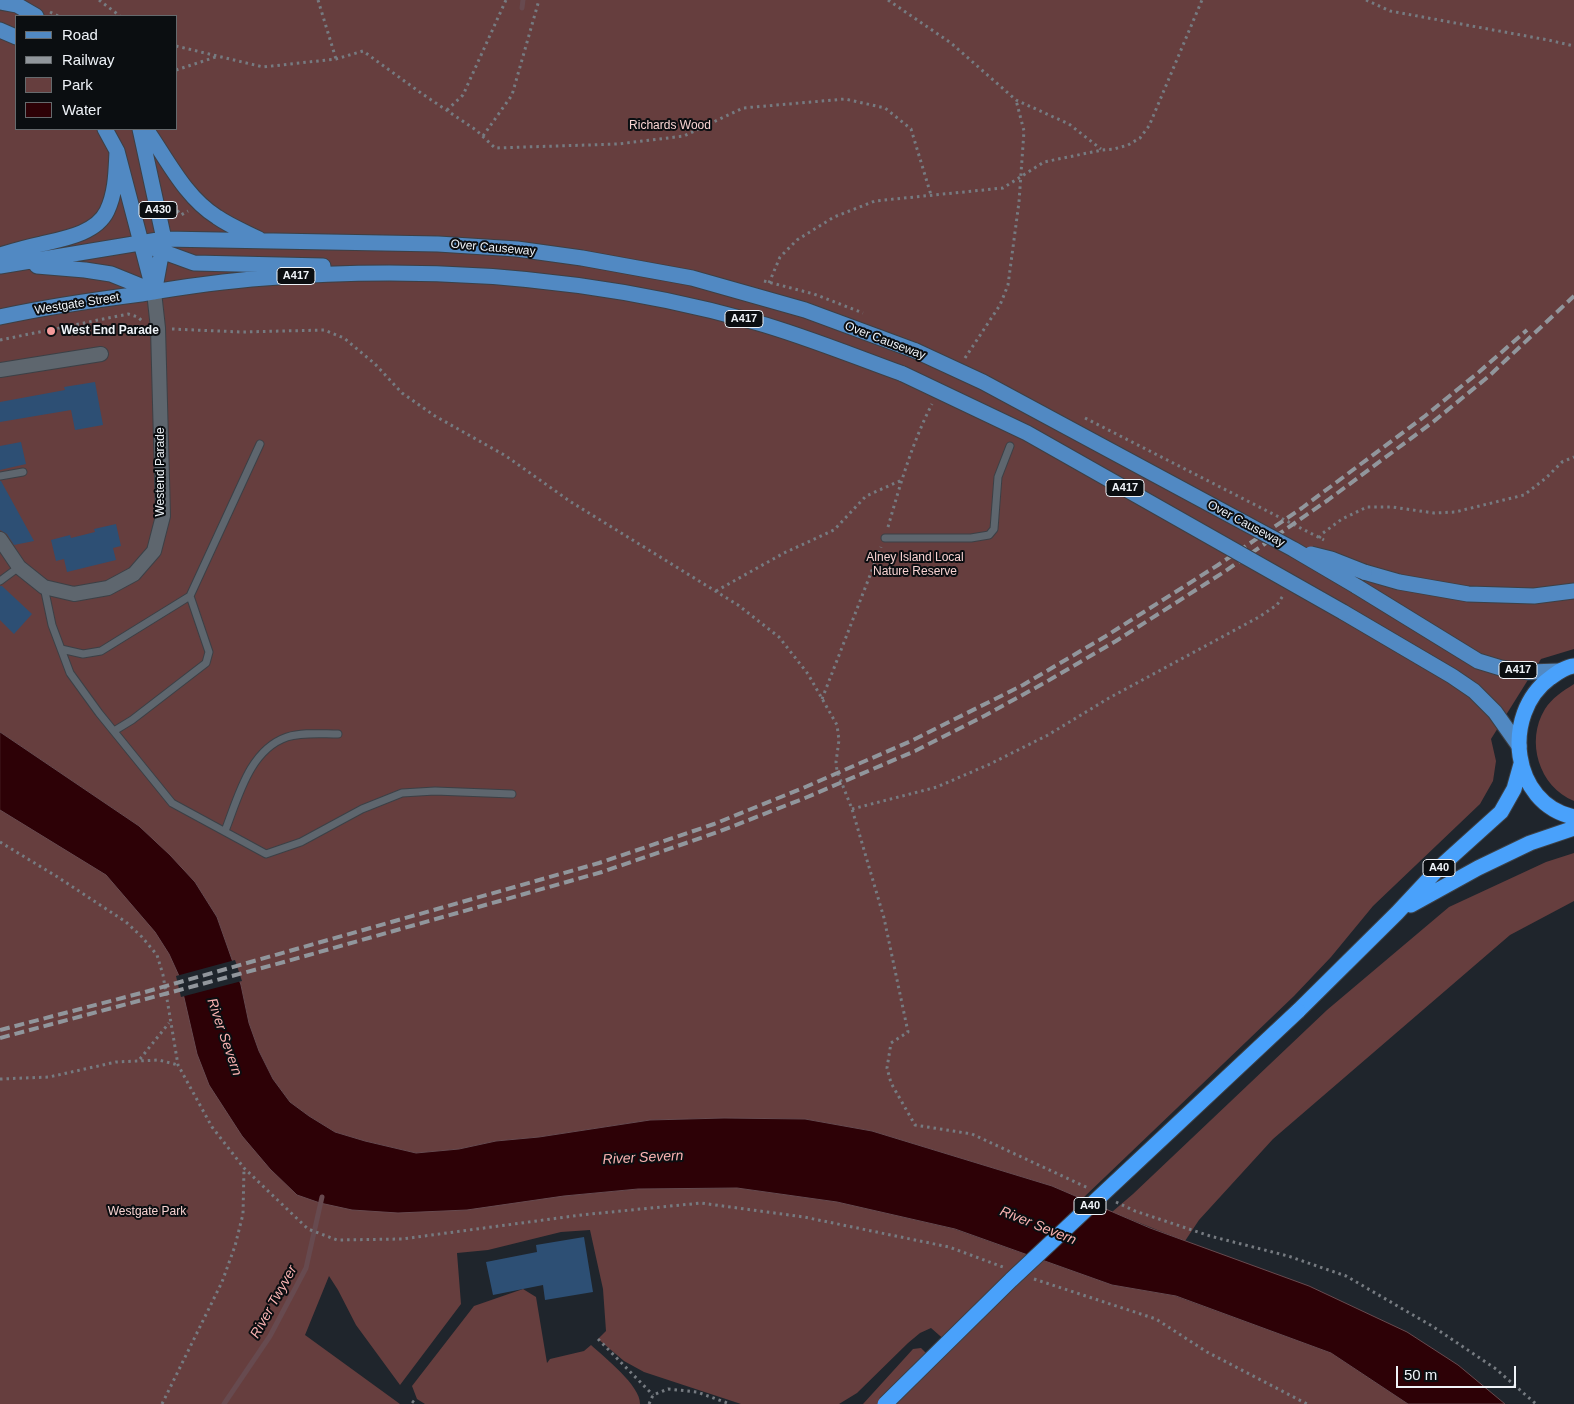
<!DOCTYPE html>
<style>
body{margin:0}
#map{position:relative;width:1574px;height:1404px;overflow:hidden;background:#1f252c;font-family:Helvetica,sans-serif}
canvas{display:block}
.legend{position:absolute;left:15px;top:15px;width:162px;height:115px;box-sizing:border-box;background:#0b0e11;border:1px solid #666a6d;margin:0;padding:6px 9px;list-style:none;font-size:15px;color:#eff3f8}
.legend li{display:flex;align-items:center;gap:10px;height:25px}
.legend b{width:25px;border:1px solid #666a6d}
.scale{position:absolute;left:1396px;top:1366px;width:120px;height:22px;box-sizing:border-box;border:2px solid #eff3f8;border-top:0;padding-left:6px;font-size:15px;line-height:18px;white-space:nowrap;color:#eff3f8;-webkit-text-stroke:4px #0b0e11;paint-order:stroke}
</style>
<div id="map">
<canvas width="1574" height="1404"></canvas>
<ul class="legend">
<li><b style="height:6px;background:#5189c3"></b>Road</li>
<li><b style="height:6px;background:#91969c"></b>Railway</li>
<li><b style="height:14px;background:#663e3e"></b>Park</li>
<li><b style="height:14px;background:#2d0106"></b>Water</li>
</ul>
<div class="scale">50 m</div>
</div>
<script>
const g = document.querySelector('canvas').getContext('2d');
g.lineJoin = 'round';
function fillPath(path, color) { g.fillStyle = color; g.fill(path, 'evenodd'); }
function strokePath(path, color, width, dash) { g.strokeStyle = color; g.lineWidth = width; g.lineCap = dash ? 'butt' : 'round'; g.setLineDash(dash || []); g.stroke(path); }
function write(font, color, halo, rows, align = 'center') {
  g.font = font + ' Helvetica,sans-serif'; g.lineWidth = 4; g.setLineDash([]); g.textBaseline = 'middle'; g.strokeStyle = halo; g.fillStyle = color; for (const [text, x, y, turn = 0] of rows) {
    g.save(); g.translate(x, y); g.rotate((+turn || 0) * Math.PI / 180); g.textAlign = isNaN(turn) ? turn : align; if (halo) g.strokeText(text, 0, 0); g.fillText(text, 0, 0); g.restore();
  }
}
fillPath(new Path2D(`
 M0,0H1574V649L1541,659L1491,739L1496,761L1493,781L1480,804L1373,906L1331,957L1294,996L1082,1199L1052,1186L872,1131L805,1119L724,1118L650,1120L539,1137L496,1141L459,1149L416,1153L365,1141L335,1132L309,1116L290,1102L273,1079L259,1051L249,1023L241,985L217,917L195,882L139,826L0,732ZM16,16H176V129H16Z
 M1574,684V801C1539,787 1525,741 1545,709C1552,698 1563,691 1574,684Z
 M0,777L141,870L259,1116L564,1196L638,1189L737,1188L837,1202L954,1229L1112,1285L1175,1296L1331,1353L1408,1404H863L913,1349L921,1348L931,1358L947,1342L931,1328L920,1333L908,1343L857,1393L839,1404H741L644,1372L624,1361L598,1339L606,1331L603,1289L590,1230L561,1232L488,1250L457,1253L461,1304L400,1385L356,1325L338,1290L329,1276L305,1335L400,1404H0Z
 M1574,853V901L1510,935L1273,1139L1199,1220L1185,1241L1112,1212L1133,1194L1327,1010L1449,907L1546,862Z
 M523,1289L536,1297L547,1363L550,1359L584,1351L591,1345C604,1357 641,1386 640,1404H425L417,1399L412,1386L474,1306Z`), '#663e3e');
const water = new Path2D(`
 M0,732L139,826L170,855L195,882L217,917L241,985L249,1023L259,1051L273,1079L290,1102L309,1116L335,1132L365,1141L416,1153L459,1149L496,1141L539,1137L650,1120L724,1118L805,1119L872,1131L1052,1186L1150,1228L1309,1286L1407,1332L1458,1365L1505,1404H1408L1331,1353L1176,1296L1112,1285L955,1229L837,1202L737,1188L638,1189L564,1196L467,1210L398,1213L352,1210L320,1203L297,1195L270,1169L242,1136L209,1085L197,1054L179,976L169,954L155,932L106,875L0,810Z`);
fillPath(water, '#2d0106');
strokePath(water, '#674a4f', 1);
fillPath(new Path2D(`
 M235,960L242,981L181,997L176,976Z`), '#1f252c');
strokePath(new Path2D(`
 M522,8L523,0
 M224,1404L270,1336L306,1268L322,1197`), '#674a4f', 5);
fillPath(new Path2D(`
 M95,382L103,425L75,430L71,410L0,422V402L65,390L64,387Z
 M21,442L26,464L0,470V446Z
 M0,481H1L34,541L14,545L7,534L0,530Z
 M116,524L121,546L113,548L116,560L67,572L64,559L56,561L51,540L70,535L71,538L95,532L94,529Z
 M0,586H2L32,614L14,634L0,620Z
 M584,1237L593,1292L545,1300L543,1285L493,1295L486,1262L537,1252L536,1245Z`), '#2d4f74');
const lane = new Path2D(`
 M0,476L23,472
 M885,538H971L989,535L994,529L998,477L1010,446
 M0,581L19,567
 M44,587L52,625L70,673L99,713L172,803L266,854L301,842L362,809L402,793L435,791L512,794
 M61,649L83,654L101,651L190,596L260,444
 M114,731L132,720L206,663L209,652L190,596
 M225,831C238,798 249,750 287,737C303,732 321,734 338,734`);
const street = new Path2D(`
 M0,370L101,354
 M0,539L19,567L44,587L74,594L108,588L134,574L154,551L163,516L158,328L154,292`);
const primary = new Path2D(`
 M0,2L17,5L36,16
 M0,30L16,37
 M105,129L117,151L154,292
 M140,129L164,239L155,288
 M146,129C167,159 185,197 217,217C230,226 245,232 259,239
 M142,244L194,263L323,266
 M0,255C13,251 27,247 41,244C62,239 96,234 107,211C116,192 116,171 117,151
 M0,266L164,239L438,244L517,249L582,258L692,278L805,310L916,351
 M37,266L85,270L111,274L153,291
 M0,317C46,307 94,300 141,294C182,287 223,281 265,278C429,265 595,277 755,322C805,336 853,356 903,374
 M1364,572L1399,582L1468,594L1534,596L1574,591
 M1356,586L1478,661L1501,668L1529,672L1560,671
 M1343,612L1452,676L1474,691L1495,712L1519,746`);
const highway = new Path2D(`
 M1574,666C1565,667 1557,673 1550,678C1501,714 1511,804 1574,817
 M1411,905L1478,868L1530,843L1574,828
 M1298,1011L1397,913L1440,867L1501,812L1514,789L1521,764`);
strokePath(lane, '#3c4046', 9);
strokePath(street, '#3c4046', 16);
strokePath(primary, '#3c4046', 17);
strokePath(highway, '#3c4046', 17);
strokePath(new Path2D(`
 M99,0L120,16
 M318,0L336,59
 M888,0L951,43L1016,100L1069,124L1101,149
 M1366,0L1390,11L1548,40L1574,46
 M50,12L58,16
 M176,46L263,67L336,59L363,51L421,93L476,130L495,148L618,144L684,136L743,108L845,99L885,108L911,129L931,195
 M176,70L219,56
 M447,110L463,95L506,0
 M483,136L512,95L539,0
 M172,211L176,209L181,215L188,211
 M764,281L814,294L863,313
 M769,283L780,257L797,240L834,217L875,201L1003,188L1044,162L1102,150L1114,149L1128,145L1140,138L1149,126L1202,0
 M172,329L241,332L324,330L344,338L375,364L402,393L435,416L506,456L571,502L738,605L779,637L808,674L837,725L839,740L836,762L837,771L852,809L884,918L908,1032L891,1043L887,1068L891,1083L915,1125L972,1134L1088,1188
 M0,340L128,314L138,317L143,322
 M965,358L1000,305L1008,285L1019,202L1024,131L1016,100
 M1085,418L1324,540
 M888,527C900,485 912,443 932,404
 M1319,538L1323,533L1342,519L1367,507H1392L1434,513L1455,512L1524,495L1546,478L1562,462L1574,457
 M716,591L784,553L834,530L866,496L902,480
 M822,699L881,547
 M852,809L937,787L990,764L1048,735L1109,698L1259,617L1277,605L1284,594
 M0,842L56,876L126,922L142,937L157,955L163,975L178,1065L212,1127L244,1168L308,1229L337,1240L402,1239L581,1215L701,1203L804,1217L949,1247L1003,1267
 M140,1059L169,1023
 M0,1079L49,1077L116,1062L159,1060L178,1065
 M1116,1202L1135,1211L1210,1236L1288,1256L1346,1276L1432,1326L1496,1369L1536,1404
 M1034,1279L1156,1319L1207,1352L1307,1404
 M598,1339L653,1395
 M412,1401L416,1404
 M162,1404L222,1282L235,1246L243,1214L244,1169
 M649,1404L653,1395L668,1389L697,1392L730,1404`), '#767b81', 3, [2.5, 4]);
strokePath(lane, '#5e666e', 7);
strokePath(street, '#5e666e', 14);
strokePath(primary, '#5189c3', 15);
strokePath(highway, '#49a1fb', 15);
strokePath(new Path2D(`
 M0,1030L145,992L599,863L714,824L803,788L911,741L1023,685L1106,636L1218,565L1302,508L1425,416L1479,372L1527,330
 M0,1038L284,962L602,872L718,832L805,798L915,751L986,715L1046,682L1116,641L1224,572L1328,500L1433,422L1489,376L1574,296`), '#91969c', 4, [10, 5]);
const primaryBridge = new Path2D(`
 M916,351L983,382L1293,549L1356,586
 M903,374L1027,433L1343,612
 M1311,554L1331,559L1364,572`);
const highwayBridge = new Path2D(`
 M885,1404L1011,1280L1298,1011`);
strokePath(primaryBridge, '#3c4046', 17, []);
strokePath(highwayBridge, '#3c4046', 17, []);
strokePath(primaryBridge, '#5189c3', 15);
strokePath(highwayBridge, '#49a1fb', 15);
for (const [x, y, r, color] of [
 [51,331,5,"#f59b9b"]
]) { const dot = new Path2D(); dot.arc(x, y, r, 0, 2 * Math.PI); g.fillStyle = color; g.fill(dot); strokePath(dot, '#0b0e11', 2); }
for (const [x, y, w] of [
 [158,210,38],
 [296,276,38],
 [744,319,38],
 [1125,488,38],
 [1518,670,38],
 [1439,868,32],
 [1090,1206,32]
]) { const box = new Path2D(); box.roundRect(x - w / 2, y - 8.5, w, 17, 4); g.fillStyle = '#0b0e11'; g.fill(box); strokePath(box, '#eff3f8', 1); }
write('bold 11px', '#eff3f8', null, [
 ["A430",158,210],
 ["A417",296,276],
 ["A417",744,319],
 ["A417",1125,488],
 ["A417",1518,670],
 ["A40",1439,868],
 ["A40",1090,1206]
]);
write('12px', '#f8d3d2', '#0b0e11', [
 ["Richards Wood",670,126],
 ["Alney Island Local",915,558],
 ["Nature Reserve",915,572],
 ["Westgate Park",147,1212]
]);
write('12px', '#eff3f8', '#0b0e11', [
 ["Over Causeway",493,248,5],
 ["Westgate Street",77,304,-9],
 ["Over Causeway",885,341,21],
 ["Westend Parade",161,472,-90],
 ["Over Causeway",1246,524,28]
]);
write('bold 12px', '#eff3f8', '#0b0e11', [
 ["West End Parade",61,331]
], 'left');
write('italic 14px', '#fab3b2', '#0b0e11', [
 ["River Severn",224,1037,71],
 ["River Severn",643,1158,-3],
 ["River Severn",1038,1226,22],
 ["River Twyver",274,1302,-61]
]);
</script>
